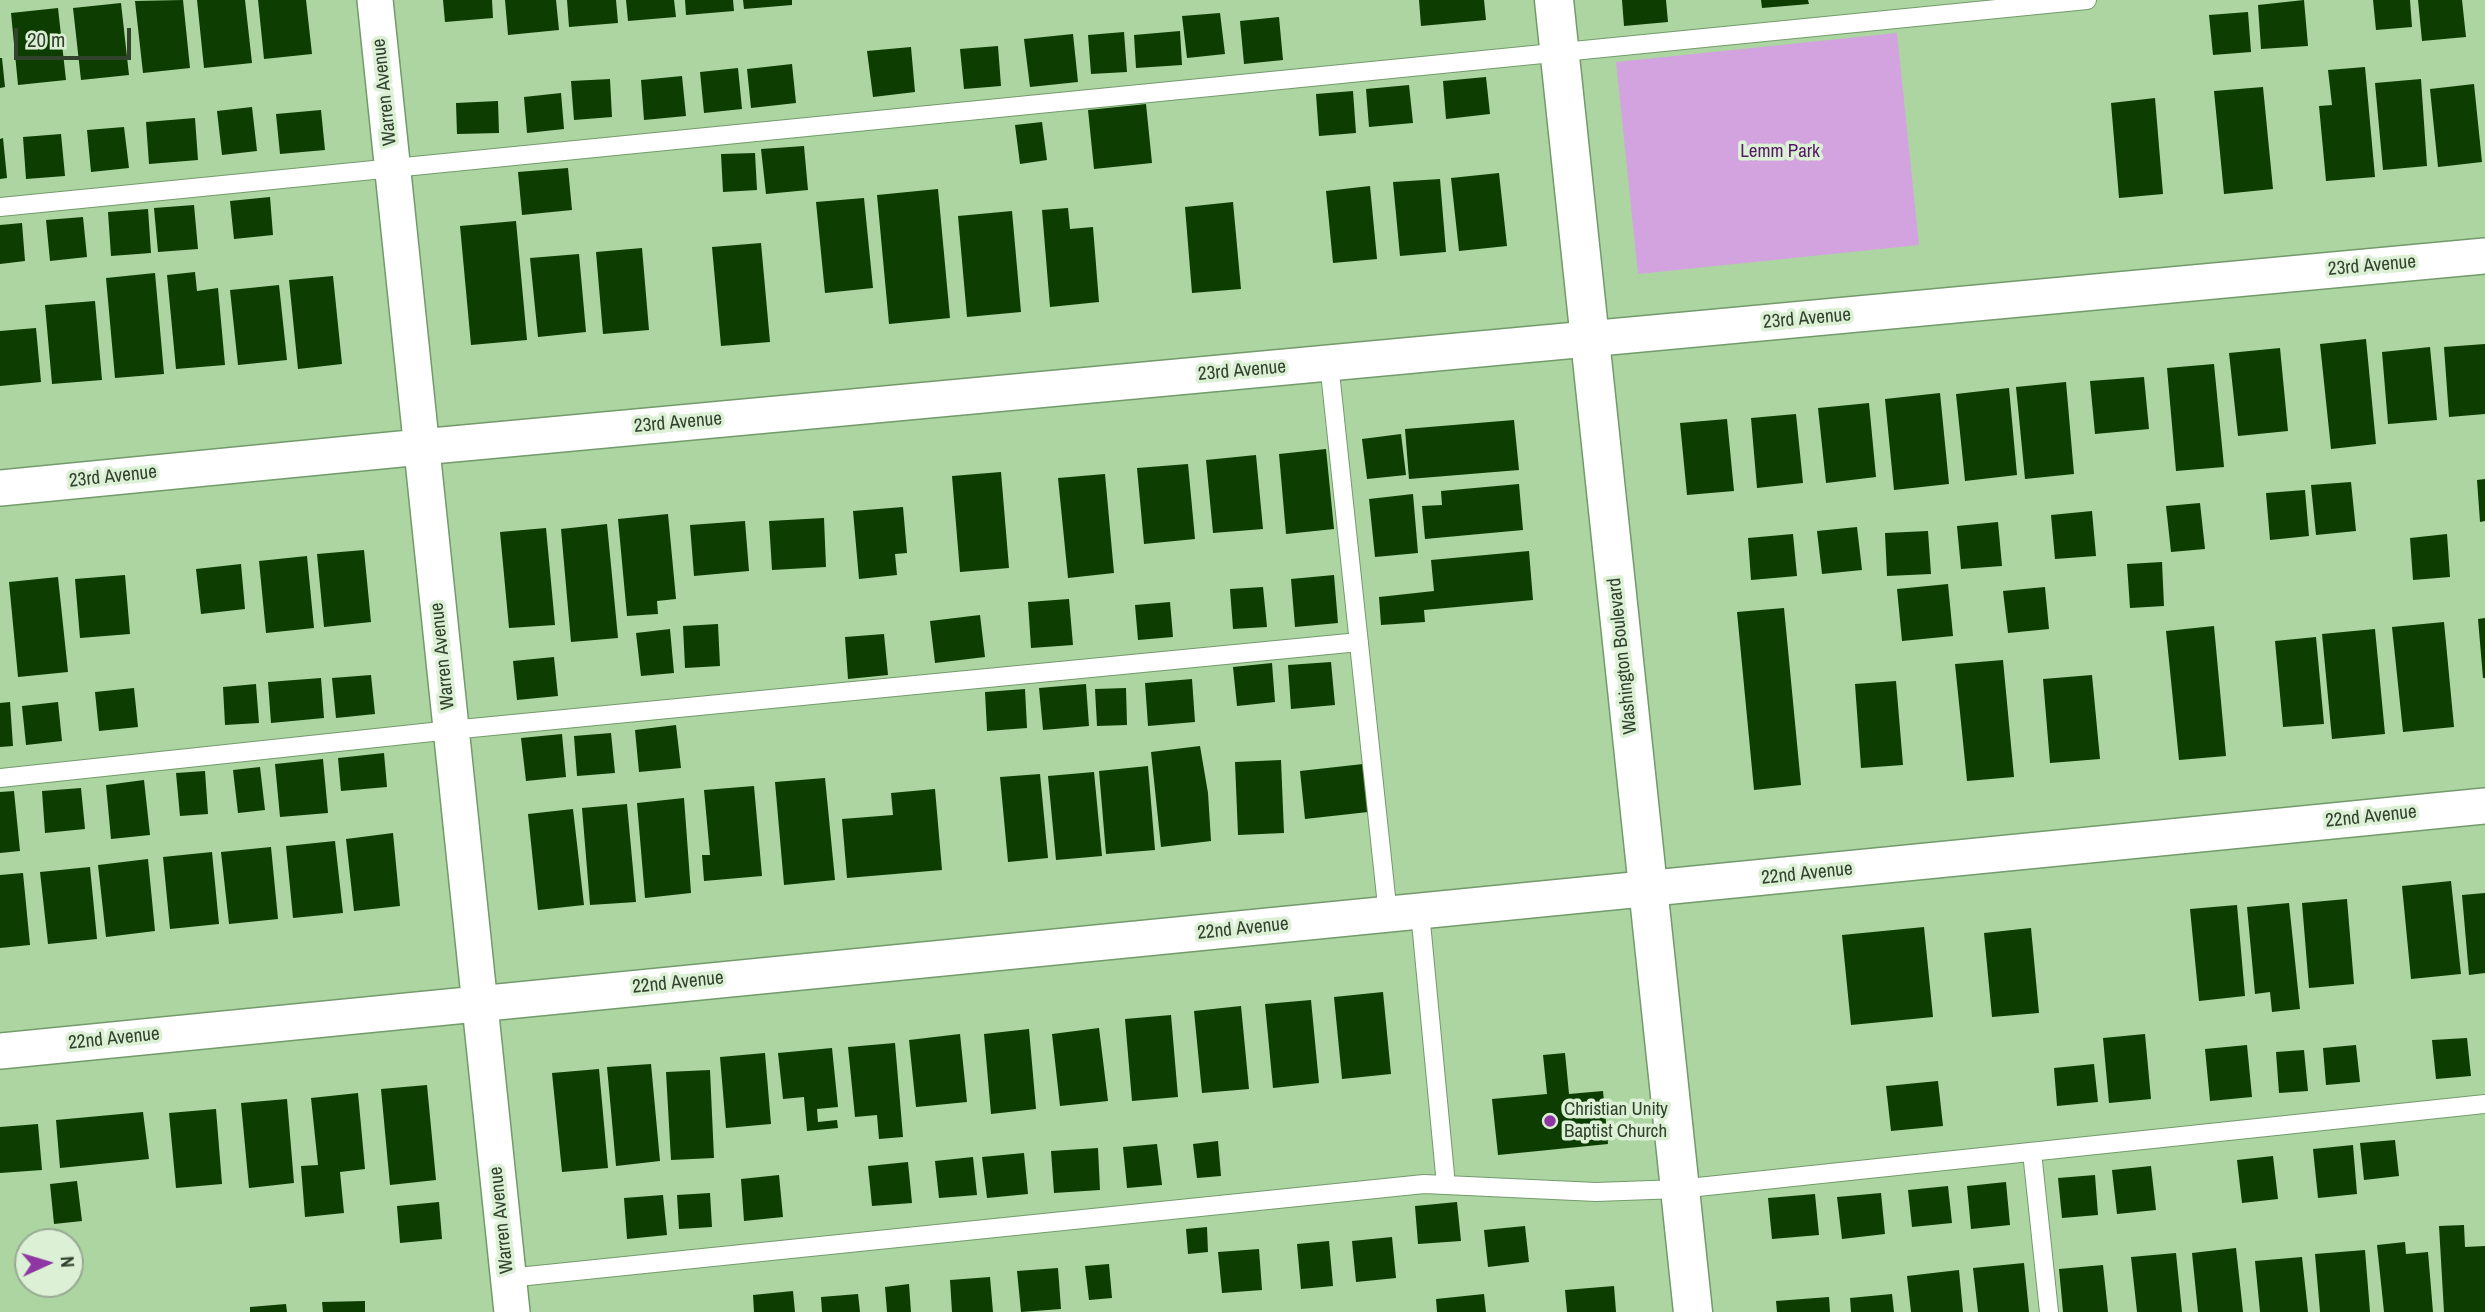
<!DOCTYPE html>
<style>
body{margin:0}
#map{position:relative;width:2485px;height:1312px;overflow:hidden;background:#acd5a2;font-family:"Archivo Narrow",sans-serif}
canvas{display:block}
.north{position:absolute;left:14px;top:1228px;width:70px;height:70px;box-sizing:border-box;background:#dbf0d5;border:2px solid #97aa92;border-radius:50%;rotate:86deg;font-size:19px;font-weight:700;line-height:28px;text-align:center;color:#31422d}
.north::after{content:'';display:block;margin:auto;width:24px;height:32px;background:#8e36a3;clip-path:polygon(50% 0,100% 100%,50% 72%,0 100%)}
.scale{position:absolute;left:14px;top:28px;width:117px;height:32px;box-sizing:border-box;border:4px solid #31422d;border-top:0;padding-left:9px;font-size:21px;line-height:24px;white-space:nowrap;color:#31422d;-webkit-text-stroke:5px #dbf0d5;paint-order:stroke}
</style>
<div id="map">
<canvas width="2485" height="1312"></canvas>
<div class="north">N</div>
<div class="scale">20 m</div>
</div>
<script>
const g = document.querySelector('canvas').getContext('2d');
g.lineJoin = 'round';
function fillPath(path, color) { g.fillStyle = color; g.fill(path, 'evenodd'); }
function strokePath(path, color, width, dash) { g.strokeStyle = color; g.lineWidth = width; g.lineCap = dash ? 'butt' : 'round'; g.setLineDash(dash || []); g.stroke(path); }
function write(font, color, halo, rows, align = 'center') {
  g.font = font + ' "Archivo Narrow",sans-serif'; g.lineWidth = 7; g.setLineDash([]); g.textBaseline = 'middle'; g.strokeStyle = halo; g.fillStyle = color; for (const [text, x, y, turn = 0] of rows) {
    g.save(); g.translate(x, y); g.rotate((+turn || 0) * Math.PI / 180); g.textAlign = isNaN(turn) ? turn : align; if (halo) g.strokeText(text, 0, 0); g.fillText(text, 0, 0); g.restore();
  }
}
fillPath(new Path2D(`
 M1897,33L1919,245L1638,274L1616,62Z`), '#d3a3df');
fillPath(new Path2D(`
 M183,0L190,68L143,73L135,1Z
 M197,0H245L252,63L204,68Z
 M258,0H306L312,54L264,59Z
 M443,0H492L493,18L445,22Z
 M505,0H556L559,30L508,35Z
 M567,0H616L618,23L569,27Z
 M626,0H674L676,17L628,21Z
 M685,0H733L734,11L686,15Z
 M743,0H792V5L744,9Z
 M1419,0H1484L1486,20L1421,26Z
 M1622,0H1666L1668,22L1624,26Z
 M1761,0H1808L1809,4L1762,8Z
 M2304,0L2308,46L2261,49L2258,5Z
 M2373,0H2410L2412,27L2376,30Z
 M2418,0H2462L2466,37L2422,41Z
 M121,3L129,75L81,80L73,8Z
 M58,8L66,80L18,85L11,13Z
 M2248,12L2251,52L2213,55L2209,15Z
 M1220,13L1225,54L1187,58L1182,16Z
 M1279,17L1283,60L1244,64L1240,21Z
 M1180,31L1182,65L1136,68L1134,35Z
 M1124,32L1127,72L1091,74L1088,35Z
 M1073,34L1078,82L1030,87L1024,39Z
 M998,46L1001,86L964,89L960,49Z
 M911,47L915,92L873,97L867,51Z
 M0,58H2L5,87L0,88Z
 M792,64L796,103L751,108L747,69Z
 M2365,67L2375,177L2326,181L2319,106L2332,105L2328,70Z
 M738,68L742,109L704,113L700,72Z
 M682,76L686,116L644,120L641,80Z
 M1486,77L1490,114L1446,119L1443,81Z
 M610,79L612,117L574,120L571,81Z
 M2421,79L2427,166L2383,170L2375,83Z
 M2474,84L2482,162L2438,167L2430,89Z
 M1409,85L1413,123L1369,127L1366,89Z
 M2263,87L2273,189L2224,194L2214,91Z
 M1353,91L1356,133L1319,136L1316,94Z
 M561,93L564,129L527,133L524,97Z
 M2155,98L2163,194L2119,198L2111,103Z
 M498,101L499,133L457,134L456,103Z
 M1146,104L1152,163L1094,169L1088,110Z
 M252,107L257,151L222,155L217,111Z
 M321,110L325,150L280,154L276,114Z
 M195,118L198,160L149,164L146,122Z
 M1042,122L1047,160L1020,164L1015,125Z
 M124,127L129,168L91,172L87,130Z
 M61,134L65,176L26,179L23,137Z
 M3,138L7,178L0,179V139Z
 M804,146L808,190L766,194L761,149Z
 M755,153L757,190L723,192L721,154Z
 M568,168L572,210L522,215L518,172Z
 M1499,173L1507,246L1459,251L1451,178Z
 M1440,179L1446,252L1400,256L1393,182Z
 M1370,186L1377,259L1333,263L1326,191Z
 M938,189L950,318L889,324L877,195Z
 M270,197L273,235L234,239L230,201Z
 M864,198L873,288L825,293L816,202Z
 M1233,202L1241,289L1192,293L1185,207Z
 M194,205L198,249L158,252L154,208Z
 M1068,208L1070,229L1093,227L1099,302L1050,307L1042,210Z
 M148,209L151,253L111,256L108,212Z
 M1012,211L1021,312L967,317L958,216Z
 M83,217L87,257L50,261L46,220Z
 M516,221L527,340L471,345L460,226Z
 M22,223L25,261L0,264V225Z
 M761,243L770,342L721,346L712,247Z
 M642,248L649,330L603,334L596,252Z
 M579,254L586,332L538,337L530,258Z
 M195,272L197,291L218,288L225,365L176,369L167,275Z
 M155,273L164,374L115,378L106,278Z
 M333,276L342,364L298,369L289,280Z
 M279,285L287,360L238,365L230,290Z
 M95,301L102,380L52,384L45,305Z
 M36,328L41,382L0,386V331Z
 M2366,339L2376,444L2331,449L2320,344Z
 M2485,344V414L2449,417L2444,347Z
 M2430,347L2437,420L2388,424L2382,352Z
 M2280,348L2288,431L2238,436L2229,353Z
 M2214,364L2224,467L2176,471L2167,368Z
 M2144,377L2149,429L2095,434L2090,381Z
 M2066,382L2074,474L2025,479L2016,387Z
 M2009,388L2017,475L1965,481L1956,394Z
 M1940,393L1949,484L1894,490L1885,399Z
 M1869,403L1876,477L1826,483L1818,408Z
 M1796,414L1803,483L1757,488L1751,418Z
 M1727,419L1734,491L1687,495L1680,423Z
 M1514,420L1519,470L1409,479L1405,429Z
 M1401,434L1406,475L1367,479L1362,439Z
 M1326,449L1334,529L1286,534L1279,454Z
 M1256,455L1263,529L1213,533L1206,460Z
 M1188,464L1195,539L1144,544L1137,468Z
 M1001,472L1009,568L960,572L952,476Z
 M1105,474L1114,573L1068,578L1058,478Z
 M2485,479V521L2480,522L2477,480Z
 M2351,482L2356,531L2316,535L2311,485Z
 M1519,484L1523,530L1425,539L1422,506L1442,505L1441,491Z
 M2305,490L2309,536L2270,540L2266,493Z
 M1413,494L1418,553L1375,557L1369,499Z
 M2200,503L2205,549L2171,552L2166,506Z
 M903,507L907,553L895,554L897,575L859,579L853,511Z
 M2092,511L2096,556L2055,559L2051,515Z
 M668,514L676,599L657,601L658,614L627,616L618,519Z
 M824,518L826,567L772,570L769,521Z
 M745,521L749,571L694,576L690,525Z
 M1998,522L2002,566L1961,569L1957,526Z
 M607,524L618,638L571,642L561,529Z
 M1857,527L1862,570L1822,574L1817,531Z
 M546,528L555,625L509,628L500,532Z
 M1928,531L1931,574L1887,576L1885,533Z
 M1793,534L1797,576L1751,580L1748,538Z
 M2447,534L2450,577L2413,580L2410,538Z
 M364,550L371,622L324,627L317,554Z
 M1529,551L1533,600L1424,610L1425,622L1381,625L1379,597L1434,591L1431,560Z
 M307,556L314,628L266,633L259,561Z
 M2162,562L2164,606L2130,608L2127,564Z
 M241,564L245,609L201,614L196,569Z
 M125,575L130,634L80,638L75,579Z
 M1334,575L1338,623L1295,627L1291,579Z
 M58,577L68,672L18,677L9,582Z
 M1948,584L1953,636L1902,641L1897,589Z
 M1263,587L1267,627L1233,629L1230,589Z
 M2045,587L2049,629L2008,633L2003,591Z
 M1069,599L1073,645L1031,648L1028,602Z
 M1170,602L1173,637L1138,640L1135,605Z
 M1784,608L1801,785L1754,790L1737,612Z
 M980,615L985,657L935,663L930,621Z
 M2485,618V678H2483L2478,619Z
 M2444,622L2454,727L2403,732L2392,627Z
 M718,624L720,666L685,668L683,626Z
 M2214,626L2226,756L2179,760L2166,631Z
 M670,629L674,673L641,676L636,633Z
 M2375,629L2385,734L2332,739L2322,634Z
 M884,634L888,675L848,679L845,637Z
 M2316,637L2324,724L2283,727L2275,641Z
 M554,657L558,696L517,700L513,661Z
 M2003,660L2014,777L1967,781L1955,664Z
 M1331,662L1335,705L1291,709L1288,665Z
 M1272,663L1275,702L1237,706L1233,667Z
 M371,675L375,714L336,718L332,678Z
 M2092,675L2100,759L2050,763L2043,679Z
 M321,678L324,718L271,723L268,682Z
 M1192,679L1195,722L1148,726L1145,683Z
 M1896,681L1903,765L1861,768L1855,684Z
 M256,684L259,723L225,725L223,687Z
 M1086,684L1089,726L1043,730L1039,688Z
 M134,688L138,727L99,731L95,692Z
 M1126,688L1127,725L1097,726L1095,689Z
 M1025,689L1027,728L987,731L985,692Z
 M10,702L13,746L0,747V703Z
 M58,702L62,741L26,745L22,706Z
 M676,725L681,768L639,772L635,730Z
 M611,733L615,773L577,776L574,736Z
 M562,734L566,777L526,781L521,738Z
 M1200,746L1208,793L1211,841L1161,847L1151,752Z
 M384,753L387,787L341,791L338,758Z
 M323,759L328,813L280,817L275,764Z
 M1281,760L1284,833L1238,835L1235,762Z
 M1363,764L1368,812L1305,819L1300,771Z
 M1148,766L1155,850L1106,854L1099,771Z
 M260,767L265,810L238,813L233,770Z
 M205,771L208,814L180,816L176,773Z
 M1094,772L1102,856L1056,860L1048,776Z
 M1040,774L1048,858L1008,862L1000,777Z
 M825,778L835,880L784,885L775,782Z
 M144,780L150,835L111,839L106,785Z
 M754,786L762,876L704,881L702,855H710L704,790Z
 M81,788L85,829L45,833L42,791Z
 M935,789L942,870L847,878L842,819L893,815L891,793Z
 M14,791L20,851L0,853V792Z
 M684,798L691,893L645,898L637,803Z
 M627,804L636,902L590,905L582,808Z
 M573,809L584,905L538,910L528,814Z
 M393,833L400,906L354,911L346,839Z
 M335,841L343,913L293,918L286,846Z
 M271,847L278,919L229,924L221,852Z
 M212,852L219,924L170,929L163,857Z
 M148,859L155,931L106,937L98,865Z
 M90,867L97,939L48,944L40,872Z
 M23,873L30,945L0,948V875Z
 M2451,881L2461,974L2411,979L2402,886Z
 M2485,893V973L2469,975L2462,895Z
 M2347,899L2354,984L2309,988L2302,903Z
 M2289,903L2300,1009L2272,1012L2270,992L2255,994L2247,907Z
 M2237,905L2245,996L2199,1001L2190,909Z
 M1924,927L1933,1017L1851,1025L1842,935Z
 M2031,928L2039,1013L1992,1017L1984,933Z
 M1383,992L1391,1074L1342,1079L1334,997Z
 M1311,1000L1319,1083L1273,1088L1265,1004Z
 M1241,1006L1249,1089L1202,1093L1194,1011Z
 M1171,1015L1178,1097L1132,1101L1125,1019Z
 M1099,1028L1108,1101L1060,1106L1052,1034Z
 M1029,1029L1036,1109L991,1114L984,1034Z
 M960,1034L967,1102L916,1107L909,1040Z
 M2145,1034L2151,1099L2109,1103L2103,1038Z
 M2467,1038L2471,1076L2436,1079L2432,1040Z
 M895,1043L903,1137L879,1139L877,1115L855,1117L848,1047Z
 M2247,1045L2252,1097L2210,1101L2205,1049Z
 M2356,1045L2360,1082L2326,1085L2323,1048Z
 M832,1048L838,1107L817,1109L818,1122L837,1120L838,1128L807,1131L804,1097L783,1099L778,1053Z
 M2304,1050L2308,1091L2279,1093L2276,1052Z
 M765,1053L771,1124L726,1128L720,1057Z
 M1565,1053L1569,1094L1603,1091L1608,1144L1498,1155L1492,1099L1547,1094L1543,1055Z
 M651,1064L660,1161L616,1166L607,1067Z
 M2094,1064L2098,1102L2057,1106L2054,1068Z
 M599,1069L608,1168L562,1172L552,1073Z
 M710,1070L714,1158L671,1160L666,1072Z
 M1938,1081L1943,1126L1891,1131L1886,1086Z
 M427,1085L436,1180L390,1185L381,1089Z
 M358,1093L365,1169L340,1172L344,1213L305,1217L301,1166L318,1165L311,1098Z
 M287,1099L294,1183L249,1188L241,1103Z
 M216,1109L222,1184L176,1188L169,1113Z
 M143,1112L149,1159L60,1168L56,1120Z
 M38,1124L42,1170L0,1173V1127Z
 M2395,1140L2399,1176L2364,1180L2360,1143Z
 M1218,1141L1221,1176L1197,1178L1193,1144Z
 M1157,1144L1162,1185L1127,1188L1123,1147Z
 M2353,1145L2357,1194L2318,1198L2313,1149Z
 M1098,1148L1100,1190L1054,1193L1051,1151Z
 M1024,1153L1028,1194L987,1198L982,1157Z
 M2273,1156L2278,1199L2242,1203L2237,1160Z
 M973,1157L977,1195L939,1198L935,1161Z
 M908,1162L912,1203L872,1206L868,1166Z
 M2151,1166L2156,1210L2117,1214L2112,1170Z
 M779,1175L783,1217L744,1221L741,1179Z
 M2095,1175L2098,1215L2062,1218L2058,1178Z
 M77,1181L82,1221L54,1224L50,1184Z
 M2006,1182L2010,1225L1971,1229L1967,1186Z
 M1948,1186L1952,1223L1912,1227L1908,1190Z
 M710,1193L712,1227L679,1229L677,1195Z
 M1881,1193L1885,1234L1842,1239L1837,1197Z
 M1815,1194L1819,1235L1772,1239L1768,1198Z
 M663,1195L667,1235L627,1239L624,1198Z
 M439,1202L442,1239L400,1243L397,1206Z
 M1457,1202L1461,1241L1418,1244L1415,1206Z
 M2464,1225L2465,1247L2485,1246V1312H2444L2439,1226Z
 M1525,1226L1529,1262L1488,1267L1484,1230Z
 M1207,1227L1208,1252L1188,1254L1186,1229Z
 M1392,1237L1396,1278L1356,1282L1352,1241Z
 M1329,1241L1333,1286L1301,1289L1297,1244Z
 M2405,1242L2406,1254L2428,1252L2433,1312H2384L2377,1245Z
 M2236,1248L2243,1312H2198L2192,1253Z
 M1259,1249L1262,1290L1222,1293L1218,1252Z
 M2365,1250L2370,1312H2320L2315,1254Z
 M2176,1253L2182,1312H2137L2131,1257Z
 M2302,1257L2308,1312H2260L2255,1261Z
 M2024,1263L2029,1312H1978L1973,1268Z
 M1109,1264L1112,1298L1089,1300L1085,1266Z
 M2103,1265L2108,1312H2063L2059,1269Z
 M1058,1268L1061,1309L1021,1312L1017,1271Z
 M1959,1270L1963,1312H1911L1907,1276Z
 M990,1277L993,1312H952L950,1280Z
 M909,1284L911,1312H887L885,1287Z
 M1614,1286L1616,1312H1567L1565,1290Z
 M793,1291L795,1312H754L753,1295Z
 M858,1294L860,1312H822L821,1297Z
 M1484,1294L1486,1312H1437L1436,1299Z
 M1892,1294L1894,1312H1851L1850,1298Z
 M1829,1297L1830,1312H1777L1776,1301Z
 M365,1301V1312H323L322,1302Z
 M286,1304L287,1312H250V1307Z`), '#0d3d00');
const lane = new Path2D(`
 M0,207L2087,0
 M1329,363L1388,915
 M0,778L451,730L1359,642
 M1420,912L1446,1185
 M2032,1152L2049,1312
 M508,1278L1424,1184L1596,1192L1679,1189L2485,1104`);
const street = new Path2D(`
 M375,0L512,1312
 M0,488L421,447L2485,256
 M0,1051L2485,806`);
const secondary = new Path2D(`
 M1554,0L1693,1312`);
strokePath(lane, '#739a6a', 20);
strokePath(street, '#739a6a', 38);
strokePath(secondary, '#739a6a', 41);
strokePath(lane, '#fff', 18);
strokePath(street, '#fff', 35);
strokePath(secondary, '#fff', 38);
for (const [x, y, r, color] of [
 [1550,1121,7,"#8e36a3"]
]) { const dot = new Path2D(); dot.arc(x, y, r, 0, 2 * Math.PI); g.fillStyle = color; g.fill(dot); strokePath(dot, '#dbf0d5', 2.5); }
write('19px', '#31422d', '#dbf0d5', [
 ["Warren Avenue",385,92,-96],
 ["23rd Avenue",2372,266,-5],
 ["23rd Avenue",1807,319,-5],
 ["23rd Avenue",1242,371,-5],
 ["23rd Avenue",678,423,-5],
 ["23rd Avenue",113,477,-6],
 ["Warren Avenue",443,656,-96],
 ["Washington Boulevard",1623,656,-96],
 ["22nd Avenue",2371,817,-6],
 ["22nd Avenue",1807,874,-6],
 ["22nd Avenue",1243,929,-6],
 ["22nd Avenue",678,983,-6],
 ["22nd Avenue",114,1039,-6],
 ["Warren Avenue",502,1220,-96]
]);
write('19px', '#551863', '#dbf0d5', [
 ["Lemm Park",1780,152]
]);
write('19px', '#31422d', '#dbf0d5', [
 ["Christian Unity",1564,1110],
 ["Baptist Church",1564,1132]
], 'left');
</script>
